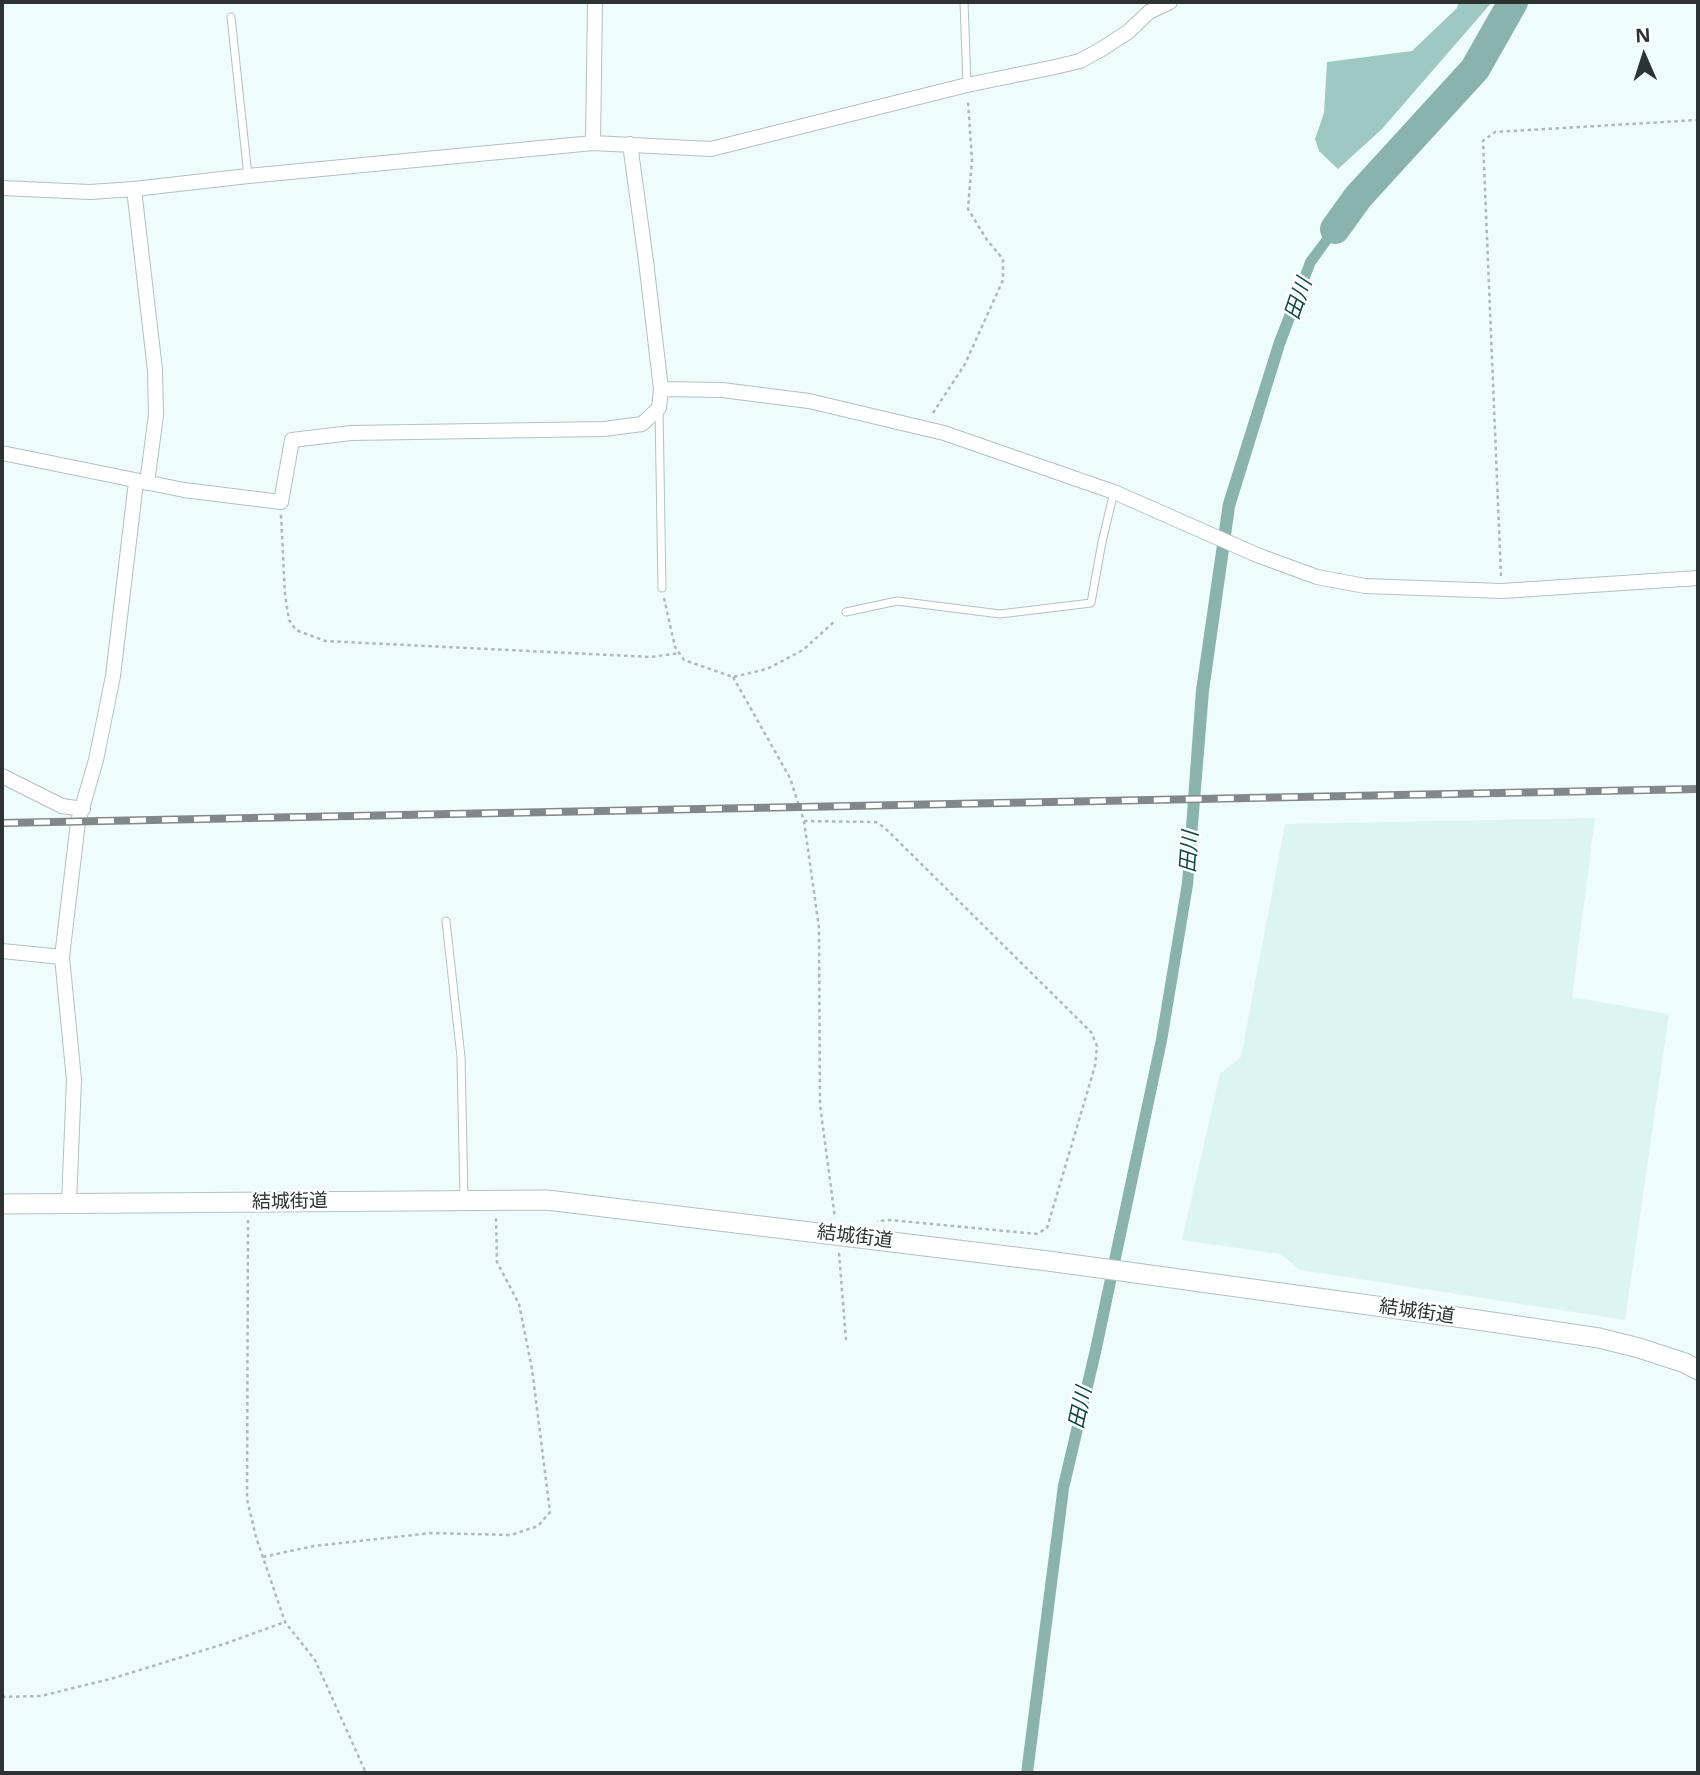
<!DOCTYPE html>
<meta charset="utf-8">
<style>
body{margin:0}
#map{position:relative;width:1700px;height:1775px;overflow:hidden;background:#eefdfb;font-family:"Open Sans",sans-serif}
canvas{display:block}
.frame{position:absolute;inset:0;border:4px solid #2d3232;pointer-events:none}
.north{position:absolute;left:1609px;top:21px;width:70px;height:70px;-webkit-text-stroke:5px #fff;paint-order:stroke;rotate:357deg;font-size:19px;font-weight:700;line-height:28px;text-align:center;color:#2d3232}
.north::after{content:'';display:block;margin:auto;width:24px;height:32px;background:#2d3232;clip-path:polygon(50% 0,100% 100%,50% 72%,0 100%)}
</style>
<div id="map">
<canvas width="1700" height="1775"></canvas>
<div class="frame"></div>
<div class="north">N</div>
</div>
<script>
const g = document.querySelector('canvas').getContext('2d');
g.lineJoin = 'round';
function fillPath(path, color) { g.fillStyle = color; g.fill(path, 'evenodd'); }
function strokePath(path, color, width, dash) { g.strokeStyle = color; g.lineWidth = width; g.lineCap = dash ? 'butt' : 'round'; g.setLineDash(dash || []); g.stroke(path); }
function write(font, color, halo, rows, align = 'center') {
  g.font = font + ' "Open Sans","Noto Sans JP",sans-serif'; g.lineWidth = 5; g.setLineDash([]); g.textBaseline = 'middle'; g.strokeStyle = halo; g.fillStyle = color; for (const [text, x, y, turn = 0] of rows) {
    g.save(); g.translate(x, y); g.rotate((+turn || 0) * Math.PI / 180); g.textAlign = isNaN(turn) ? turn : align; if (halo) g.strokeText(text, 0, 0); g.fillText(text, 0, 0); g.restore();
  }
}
fillPath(new Path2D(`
 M1595,818L1572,997L1669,1014L1625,1320L1301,1270L1280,1254L1182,1240L1220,1074L1241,1057L1285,824Z`), '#dcf5f0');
fillPath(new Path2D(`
 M1459,2H1492L1382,129L1338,169L1319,151L1315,139L1324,113L1327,62L1412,51L1457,8Z`), '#9ec8c1');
fillPath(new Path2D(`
 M1355,194L1362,200L1315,265L1285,345L1235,507L1209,691L1193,885L1167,1041L1101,1353L1069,1489L1033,1773H1021L1058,1485L1090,1349L1156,1039L1182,883L1196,690L1223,503L1274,341L1306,259Z`), '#89b3ac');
strokePath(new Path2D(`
 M1335,229L1358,197L1475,69L1513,2`), '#89b3ac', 30);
const lane = new Path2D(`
 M964,2L967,85
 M231,17L248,176
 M659,409L662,588
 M846,612L897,601L1000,614L1091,603L1102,542L1114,492
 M446,921L461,1057L464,1199`);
const street = new Path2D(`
 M593,143L595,2
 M2,188L90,192L134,189L248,176L593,143L711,149L967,85L1055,67L1080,61L1100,50L1128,32L1149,12L1170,2
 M134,189L155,370L156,415L147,483
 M661,389L722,390L809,401L944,433L1114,492L1257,555L1317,577L1365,586L1502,591L1698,578
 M2,453L184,490L281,502L292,440L351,433L604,429L642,424L659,408L661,389L646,261L630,144
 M2,776L62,806L83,809
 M2,951L62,957
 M69,1203L74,1080L62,957L78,822L96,760L113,676L136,482`);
const secondary = new Path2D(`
 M2,1204L547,1200L1048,1261L1478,1320L1599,1338L1639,1348L1685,1363L1698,1370`);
strokePath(lane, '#b3c1bf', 9);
strokePath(street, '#b3c1bf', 16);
strokePath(secondary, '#b3c1bf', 21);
strokePath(new Path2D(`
 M933,413L965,364L1003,280V259L987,240L968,209L972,160L968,102
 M281,515L285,595L289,620L296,630L325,641L651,657L679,653
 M1501,576L1483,141L1495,132L1698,120
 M664,598L675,647L684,660L733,677L767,669L803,650L836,620
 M733,677L790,778L804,821L819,928L820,1105L835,1218
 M804,821L876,822L885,828L1091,1032L1097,1046L1095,1066L1047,1228L1037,1234L890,1220L877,1221
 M248,1220L247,1499L256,1537L285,1622L315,1660L366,1773
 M839,1253L846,1340
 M263,1557L314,1546L431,1533L511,1535L538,1526L550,1512L532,1369L519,1304L497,1262L496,1217
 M2,1697L41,1696L114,1678L227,1643L285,1622`), '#aeb9b8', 2.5, [3.5, 3.5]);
strokePath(lane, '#fff', 7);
strokePath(street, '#fff', 14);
strokePath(secondary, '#fff', 19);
const rail = new Path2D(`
 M2,823L1698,789`);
strokePath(rail, '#808988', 8);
strokePath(rail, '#fff', 5, [16]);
write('19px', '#2d3232', '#fff', [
 ["結城街道",290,1202,-1],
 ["結城街道",855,1237,7],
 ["結城街道",1417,1312,8]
]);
write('italic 21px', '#0e4b45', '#fff', [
 ["田川",1299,299,-71],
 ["田川",1190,852,-86],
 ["田川",1081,1408,-78]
]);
</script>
